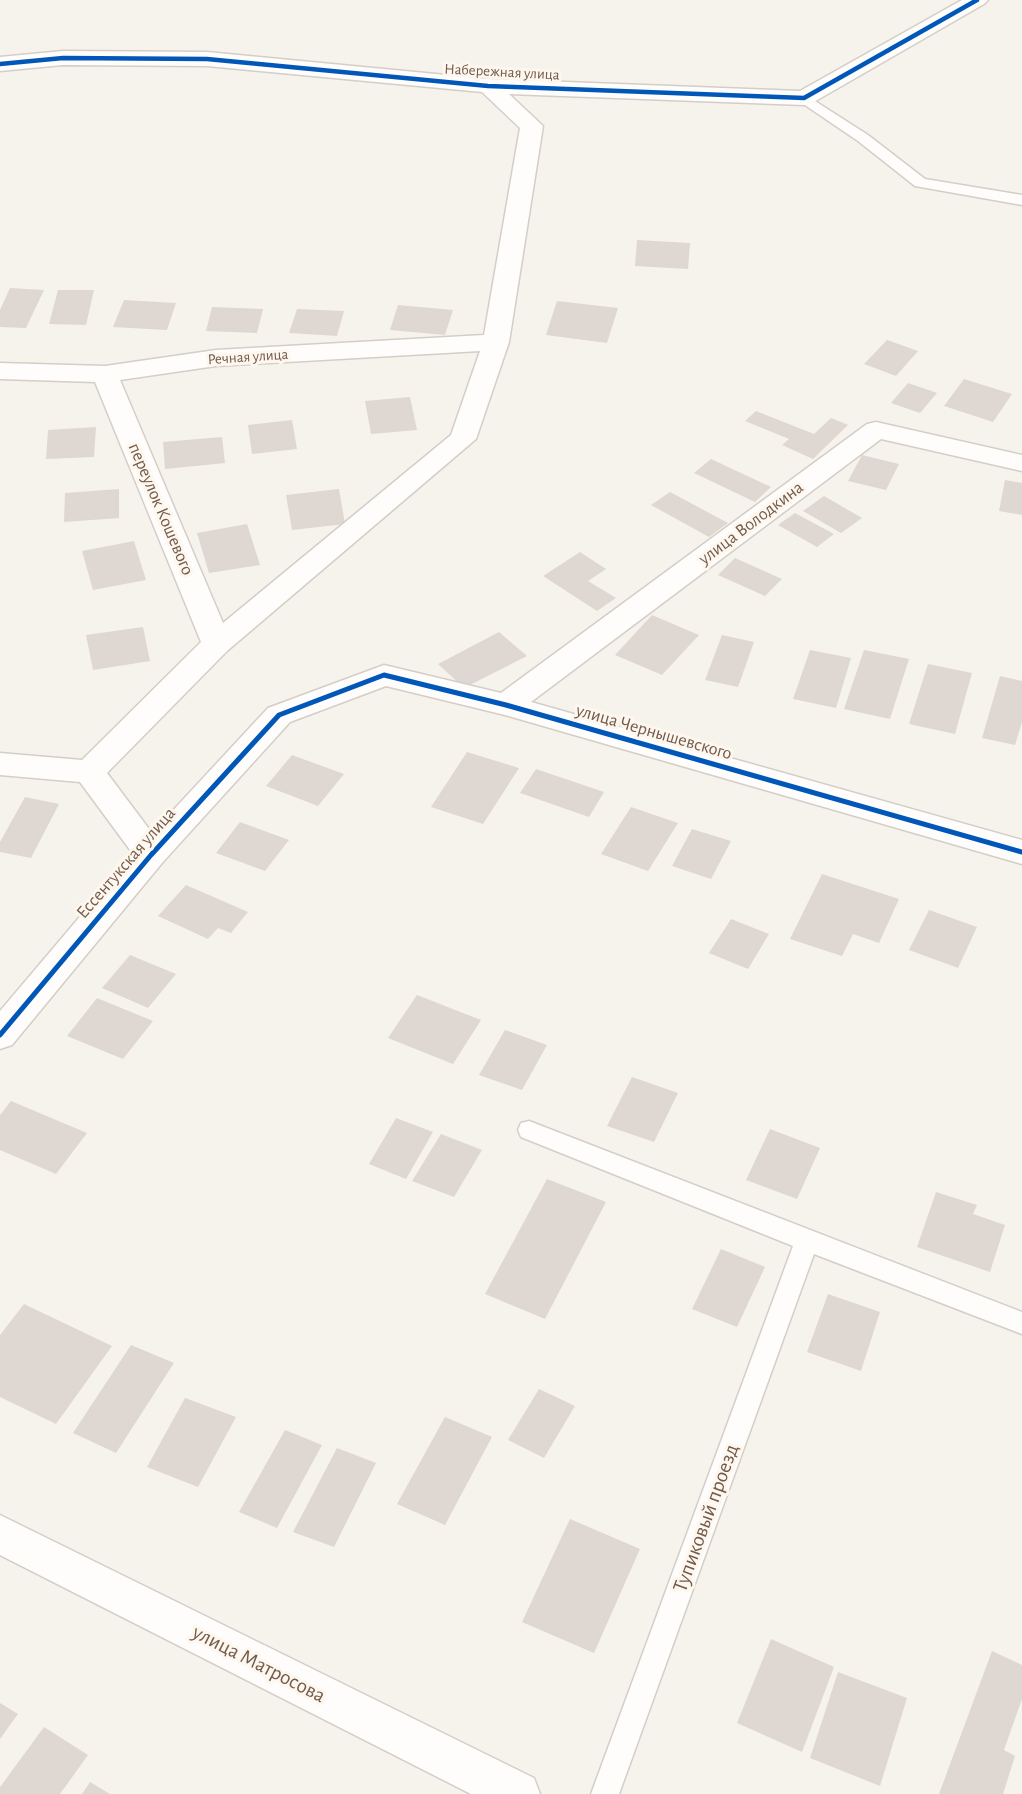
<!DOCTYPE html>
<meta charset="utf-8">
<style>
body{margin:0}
canvas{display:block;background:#f6f2ec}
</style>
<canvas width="1022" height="1794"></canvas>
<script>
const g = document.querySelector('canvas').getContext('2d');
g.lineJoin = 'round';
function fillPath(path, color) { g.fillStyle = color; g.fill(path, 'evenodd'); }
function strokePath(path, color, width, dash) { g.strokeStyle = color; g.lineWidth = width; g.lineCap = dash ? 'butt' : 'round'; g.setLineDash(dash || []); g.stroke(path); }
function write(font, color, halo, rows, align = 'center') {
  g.font = font + ' "Alegreya Sans",sans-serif'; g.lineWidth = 6; g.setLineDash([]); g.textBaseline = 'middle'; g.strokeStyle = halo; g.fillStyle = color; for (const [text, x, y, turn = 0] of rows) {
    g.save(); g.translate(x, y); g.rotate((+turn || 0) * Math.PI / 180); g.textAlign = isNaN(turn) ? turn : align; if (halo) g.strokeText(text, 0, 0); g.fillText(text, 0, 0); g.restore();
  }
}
fillPath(new Path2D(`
 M637,240L690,243L688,269L635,266Z
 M10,288L44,290L26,328L0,327V310Z
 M58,290H94L86,325L49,324Z
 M124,300L176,303L167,330L113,327Z
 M557,301L618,308L607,343L546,335Z
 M398,305L453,310L445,335L390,330Z
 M212,307L263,309L257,333L206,331Z
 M297,309L344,311L337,336L289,333Z
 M887,340L918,351L896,376L864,364Z
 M964,379L1012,394L993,422L944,406Z
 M908,383L937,393L920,413L891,403Z
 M410,397L417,430L371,434L365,401Z
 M756,411L814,434L831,418L848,425L813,459L782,445L789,439L745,421Z
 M292,420L297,449L252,454L248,425Z
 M96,427L94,457L46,459L48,430Z
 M222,437L225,463L165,469L163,442Z
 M862,455L899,464L886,490L848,481Z
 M711,459L771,487L755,502L694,473Z
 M1005,480L1022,483V515L999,511Z
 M119,489V518L64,522L65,493Z
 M339,489L345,524L292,530L286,495Z
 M670,492L728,523L709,537L651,505Z
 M824,496L862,518L841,533L803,511Z
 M795,513L834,534L817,547L778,525Z
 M247,524L260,565L209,573L197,533Z
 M134,541L146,580L93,590L82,551Z
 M580,552L606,569L588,581L616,598L597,611L543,576Z
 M735,558L782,579L765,596L718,575Z
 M652,615L699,635L662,675L615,655Z
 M143,627L150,661L93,670L86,635Z
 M499,632L527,656L464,688L438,664Z
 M722,635L754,642L738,687L705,680Z
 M810,650L851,658L836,708L793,699Z
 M864,650L909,659L890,719L844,709Z
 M928,664L972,673L955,734L909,724Z
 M1000,676L1022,681V722L1015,745L982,738Z
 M467,752L519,768L483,824L431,807Z
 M292,755L344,774L318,806L266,786Z
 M536,769L604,792L589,817L520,793Z
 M25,797L59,804L31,858L0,852V842Z
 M631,807L678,823L648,871L601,854Z
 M240,822L289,840L265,871L216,853Z
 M692,829L731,841L711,879L672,866Z
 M822,874L899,899L879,943L853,934L842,956L790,939Z
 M186,885L248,912L231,933L218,928L208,939L158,916Z
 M929,910L977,927L958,968L909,950Z
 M731,919L769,934L748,969L709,953Z
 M130,955L176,974L148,1008L102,988Z
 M417,995L481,1020L453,1064L388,1038Z
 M97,998L153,1021L123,1059L67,1036Z
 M505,1030L547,1045L522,1090L479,1075Z
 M632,1077L678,1093L654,1142L607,1126Z
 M11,1101L87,1133L56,1174L0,1150V1115Z
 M396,1118L433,1132L406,1179L369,1164Z
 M770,1129L820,1148L797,1199L746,1180Z
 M441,1134L482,1150L454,1197L412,1181Z
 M547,1179L606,1202L545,1319L485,1294Z
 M936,1192L977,1205L973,1214L1005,1225L990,1272L917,1247Z
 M721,1249L765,1267L737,1327L692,1309Z
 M828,1294L880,1312L861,1371L807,1352Z
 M24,1304L112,1346L56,1424L0,1397V1335Z
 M131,1345L174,1363L116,1453L73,1433Z
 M539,1389L575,1406L544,1458L508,1440Z
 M185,1398L236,1417L198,1487L147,1467Z
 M445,1417L492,1437L445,1525L397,1504Z
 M285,1430L322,1445L277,1528L239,1512Z
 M337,1448L376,1463L334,1547L293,1532Z
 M570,1519L640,1549L594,1653L522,1622Z
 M771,1639L834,1667L802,1752L737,1723Z
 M992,1651L1022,1665V1699L1004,1750L1015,1756L1003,1794H939Z
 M838,1672L907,1698L880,1786L810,1758Z
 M0,1703L18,1714L0,1739Z
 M44,1727L88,1755L60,1794H0V1787Z
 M90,1782L110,1794H82Z`), '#dfd8d2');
const lane = new Path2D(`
 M804,94L868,135L925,179L1022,195V205L915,186L858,141L799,101L797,98Z
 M529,1121L1022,1312V1334L814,1254L619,1794H591L793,1246L521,1137L518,1130L521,1123Z`);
const street = new Path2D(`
 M962,0H988L984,4L812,103L804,105L509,94L543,126L509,342L476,439L227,651L107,773L152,833L268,708L384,665L501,693L867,424L876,422L1022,455V471L881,439L531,702L1022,840V864L505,715L386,686L290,722L162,863L12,1045L0,1049V1011L133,854L80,782L0,775V753L82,760L201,642L95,382L0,379V363L105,366L216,350L484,335L520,128L482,92L207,66L63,65L0,71V57L63,51L207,52L488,79L800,91ZM480,351L451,435L223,623L120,380L216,366Z
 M0,1515L534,1778L540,1794H471L0,1555Z`);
strokePath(lane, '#d4cec7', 3);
strokePath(street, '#d4cec7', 3);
fillPath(lane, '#fefdfc');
fillPath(street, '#fefdfc');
strokePath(new Path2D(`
 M0,64L63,58L207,59L488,86L804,98L977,0`), '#0057b8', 4.5);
strokePath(new Path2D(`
 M0,1035L151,855L279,715L384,675L506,705L1022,852`), '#0057b8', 5);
write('15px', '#725a4e', '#fdf7ee', [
 ["Набережная улица",502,72,3],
 ["Речная улица",248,357,-4]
]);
write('18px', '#725a4e', '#fdf7ee', [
 ["переулок Кошевого",161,509,67],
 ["улица Володкина",751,523,-37],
 ["улица Чернышевского",654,732,16],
 ["Ессентукская улица",126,863,-49]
]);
write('21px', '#725a4e', '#fdf7ee', [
 ["Тупиковый проезд",706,1518,-70],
 ["улица Матросова",259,1664,27]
]);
</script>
